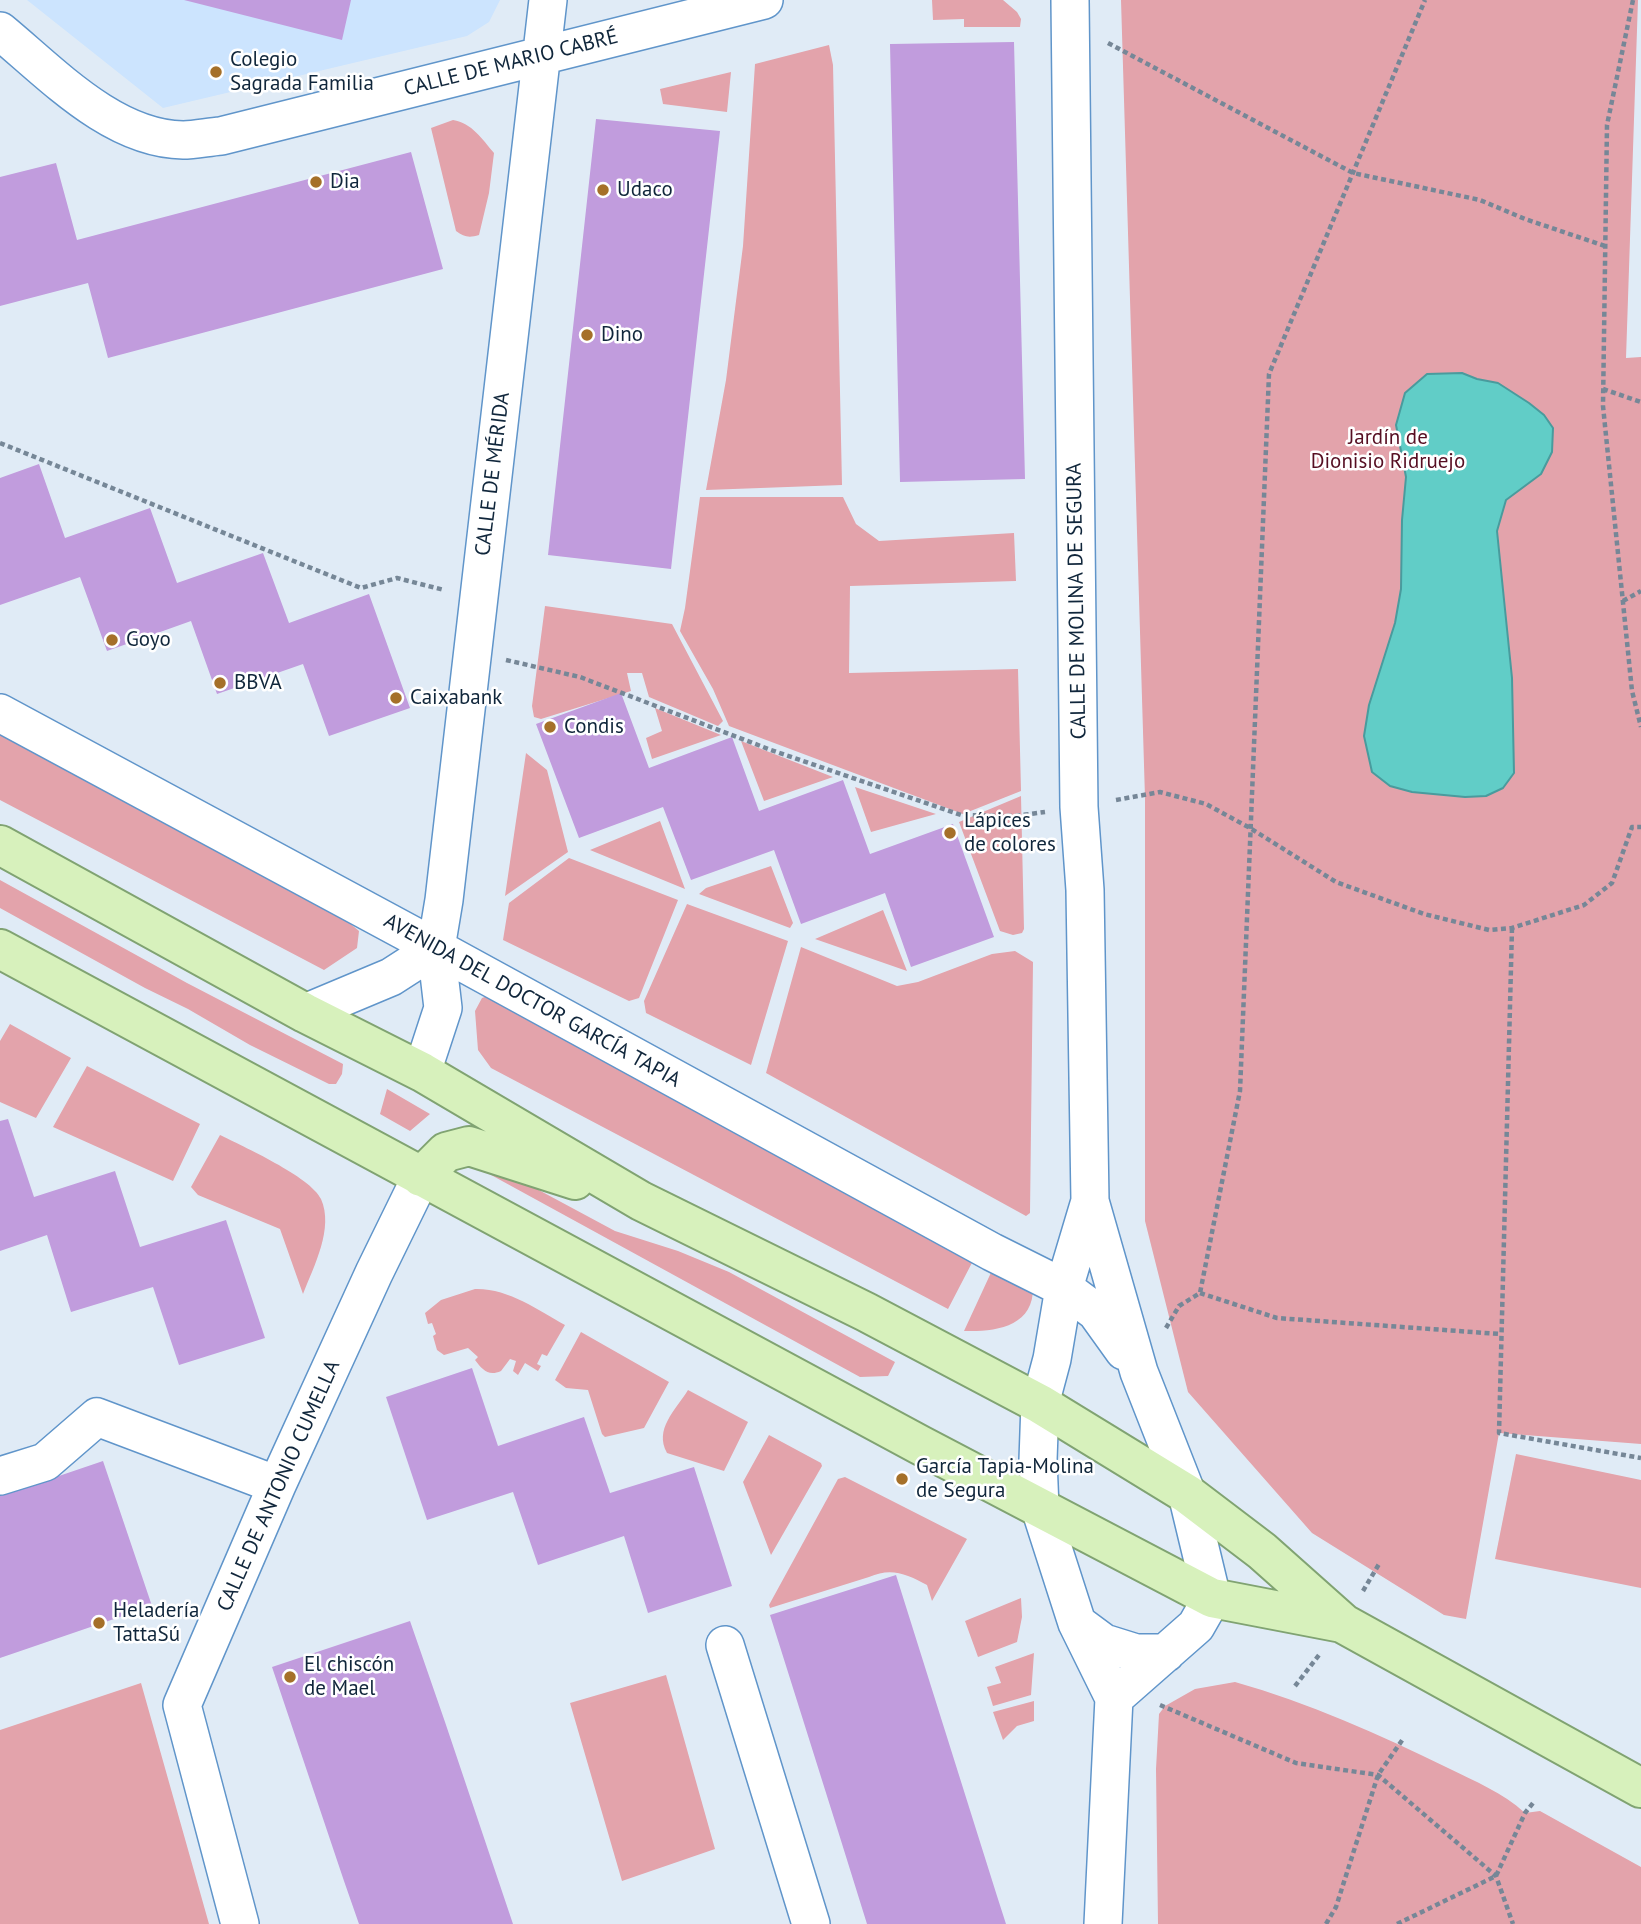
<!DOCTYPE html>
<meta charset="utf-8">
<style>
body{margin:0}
canvas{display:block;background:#e0ebf6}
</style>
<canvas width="1641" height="1924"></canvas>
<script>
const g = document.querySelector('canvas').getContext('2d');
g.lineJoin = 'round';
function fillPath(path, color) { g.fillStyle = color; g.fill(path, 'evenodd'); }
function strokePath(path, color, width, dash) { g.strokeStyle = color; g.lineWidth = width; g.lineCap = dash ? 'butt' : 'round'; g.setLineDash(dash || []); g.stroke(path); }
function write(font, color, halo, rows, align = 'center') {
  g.font = font + ' "PT Sans",sans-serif'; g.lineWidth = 5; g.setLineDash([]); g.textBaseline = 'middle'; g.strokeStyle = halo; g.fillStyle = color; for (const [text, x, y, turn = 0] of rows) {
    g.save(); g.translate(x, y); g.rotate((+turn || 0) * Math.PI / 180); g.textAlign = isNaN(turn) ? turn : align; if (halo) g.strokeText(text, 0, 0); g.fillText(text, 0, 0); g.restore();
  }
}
fillPath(new Path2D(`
 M27,0H500L489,22L467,36L163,108Z`), '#cce4fe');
fillPath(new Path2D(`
 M932,0H1003L1017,12L1021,19L1020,27H964V19L933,20Z
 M1121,0H1638L1626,358L1641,357V1444L1499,1433L1466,1619L1444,1615L1312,1533L1188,1392L1145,1221V798Z
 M829,45L833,65L842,485L706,490L726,380L743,246L755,64Z
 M731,72L727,112L663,104L660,89Z
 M453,120C472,123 482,139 494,153L489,193L479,235C469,238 464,237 456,231L431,128Z
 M700,497H843L856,524L879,541L1014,533L1016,581L850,586L849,673L1018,669L1021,791L963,814L729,726L713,689L680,631L685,608Z
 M545,606L672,624L723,721L718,726L649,697L642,673H627L631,691L541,719L534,717L532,706Z
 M655,708L721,735L652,759L646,738L662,731Z
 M0,730L341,916L359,931L357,948L324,970L0,800Z
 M741,741L833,777L764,801Z
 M526,753L547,770L568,852L505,896Z
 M855,787L936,814L871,832Z
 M1021,796L1024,929L1022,933L1013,935L1000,931L959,822Z
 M660,821L685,889L590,850Z
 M569,858L678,900L639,998L629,1001L503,940L509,903Z
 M771,866L793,923L790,928L699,894L706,888Z
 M0,880L187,983L343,1064L342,1074L336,1084H329L250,1045L188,1009L145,988L0,908Z
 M687,904L788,941L751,1065L646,1013L644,1001Z
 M883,910L907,971L815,939Z
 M801,947L897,986L918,982L992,954L1015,951L1033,962L1030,1213L1026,1216L766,1073Z
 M490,995L975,1257L948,1309L491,1068L478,1050L475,1011L482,998Z
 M10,1024L71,1058L36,1118L0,1102V1041Z
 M87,1066L200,1124L173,1181L53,1127Z
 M387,1089L430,1114L410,1131L380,1114Z
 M220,1135C242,1146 311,1177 321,1199C334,1228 314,1266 303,1294L280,1229L198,1195L191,1187Z
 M494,1166L615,1231L678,1251L729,1272L895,1362L888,1376L860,1377L482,1170Z
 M995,1264L1033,1287C1034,1327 995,1332 964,1331Z
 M475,1289C508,1288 538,1310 565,1325L547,1356L542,1354L537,1364L541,1366L538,1371L525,1363L518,1375L513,1371L516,1361L510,1359L501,1371C488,1377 482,1369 475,1360L478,1357L468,1348L444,1355L437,1350L433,1336L436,1334L432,1323L428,1324L425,1313L441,1300Z
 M581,1332L669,1382L644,1428L605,1437L602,1434L588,1390L566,1388L555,1380Z
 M688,1390L748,1422L724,1471L667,1453C654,1429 675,1411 688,1390Z
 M769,1435L821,1463L822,1466L771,1555L743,1482Z
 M1516,1454L1641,1480V1588L1495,1559Z
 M845,1477L967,1539L932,1601L927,1585C907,1574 891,1567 869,1577L770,1608L769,1605L838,1479Z
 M1021,1598L1022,1617L1017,1642L978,1657L965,1621Z
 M1034,1653L1031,1695L993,1706L987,1687L1001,1683L995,1667Z
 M666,1675L715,1849L622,1881L570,1703Z
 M1235,1682C1309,1703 1379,1734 1448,1768C1476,1782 1502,1792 1525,1813L1540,1811L1641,1867V1924H1158L1156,1769L1159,1714L1165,1706L1195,1689Z
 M141,1683L209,1924H0V1730Z
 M1034,1701V1721L1017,1726L1003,1740L993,1712Z`), '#e3a3ab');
const water = new Path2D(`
 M1462,373L1477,379L1498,383L1529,403L1544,415L1553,428L1552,452L1541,474L1506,500L1497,531L1512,678L1514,773L1503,788L1486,796L1465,797L1412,792L1390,786L1372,772L1364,736L1369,705L1395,623L1401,589L1402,520L1406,477L1396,425L1405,393L1427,374Z`);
fillPath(water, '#61cdc7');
strokePath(water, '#499b9d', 2);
fillPath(new Path2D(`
 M184,0H351L342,40Z
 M1014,42L1025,479L900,482L890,44Z
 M596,119L720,131L671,569L548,555Z
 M411,152L443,269L108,358L88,283L0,306V177L56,163L77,240Z
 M39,464L65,538L150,508L177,583L263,553L289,623L369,594L410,708L329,736L303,664L217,694L191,621L107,651L80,577L0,605V478Z
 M621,693L649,768L732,737L759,811L843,780L870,854L953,824L994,937L911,967L885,893L801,924L774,850L691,880L663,807L579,838L536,724Z
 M8,1119L34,1197L115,1171L140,1247L226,1220L265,1338L179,1365L153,1287L71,1312L47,1235L0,1251V1121Z
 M472,1368L498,1446L584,1417L610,1493L694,1467L732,1586L648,1613L624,1536L538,1565L513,1492L427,1520L386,1397Z
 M103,1461L152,1606L0,1658V1496Z
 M896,1575L997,1896L1006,1924H867L838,1831L770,1615Z
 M410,1621L445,1722L513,1924H359L344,1881L272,1667Z`), '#c19cdd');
const minor = new Path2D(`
 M1070,0L1079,807L1085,890L1090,1201L1139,1372L1187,1494L1212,1598L1196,1626L1114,1698
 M0,31C51,73 112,139 183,140C195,140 208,137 221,136L764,0
 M0,713L436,948L992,1252L1064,1288L1096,1312L1124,1351
 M305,1013L391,977L436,948
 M422,1072L443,1008L436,948L444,900L548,0
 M1090,1201L1064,1288L1052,1359L1040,1404L1038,1460L1040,1508L1077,1623L1114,1698L1103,1924
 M0,1476L45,1462L97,1417L277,1485
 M1077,1623L1104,1643L1136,1653H1166
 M725,1645L811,1924
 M240,1924L182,1705L277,1485L374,1273L421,1177`);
const major = new Path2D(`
 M0,845L305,1013L422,1072L641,1201L866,1312L1040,1404L1187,1494L1262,1551L1344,1624L1641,1788
 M0,949L920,1445L1212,1598L1342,1623
 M421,1177L446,1152L469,1146L575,1180`);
strokePath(minor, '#6095ca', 40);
strokePath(major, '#80a372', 42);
strokePath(new Path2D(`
 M1633,0L1607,125L1603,406L1632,691L1641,727
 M1108,43L1353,173L1480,200L1525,219L1605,246
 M1603,389L1641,402
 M0,443L361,588L397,578L444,590
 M1623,601L1641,591
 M506,660L580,677L771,750L961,815L1015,816L1045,812
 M1116,800L1160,792L1206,804L1250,828L1336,882L1424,914L1489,930L1512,928L1584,905L1612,883L1632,827H1641
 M1512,928L1499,1433L1641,1458
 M1200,1293L1277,1318L1500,1334
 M1166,1328L1179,1306L1200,1293L1240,1091L1269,374L1425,0
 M1363,1591L1379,1564
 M1295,1686L1319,1655
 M1160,1705L1296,1763L1378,1775L1496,1876L1513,1924
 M1326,1924L1336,1907L1378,1775L1403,1739
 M1397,1924L1496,1876L1525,1813L1533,1803`), '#768797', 4.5, [5, 3.5]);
strokePath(minor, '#fff', 37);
strokePath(major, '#d7f1bc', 38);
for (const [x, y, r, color] of [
 [216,72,7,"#a57029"],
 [316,182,7,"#a57029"],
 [603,190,7,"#a57029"],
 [587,335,7,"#a57029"],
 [112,640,7,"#a57029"],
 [220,683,7,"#a57029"],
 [396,698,7,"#a57029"],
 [550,727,7,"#a57029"],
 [950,833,7,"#a57029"],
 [902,1479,7,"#a57029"],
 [99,1623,7,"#a57029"],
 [290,1677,7,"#a57029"]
]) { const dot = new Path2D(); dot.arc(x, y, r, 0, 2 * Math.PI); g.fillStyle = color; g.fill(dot); strokePath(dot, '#fff', 2.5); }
write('21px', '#10263b', '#fff', [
 ["Colegio",230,60],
 ["Sagrada Familia",230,84],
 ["Dia",330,182],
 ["Udaco",617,190],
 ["Dino",601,335],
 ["Goyo",126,640],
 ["BBVA",234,683],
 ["Caixabank",410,698],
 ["Condis",564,727],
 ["Lápices",964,821],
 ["de colores",964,845],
 ["García Tapia-Molina",916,1467],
 ["de Segura",916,1491],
 ["Heladería",113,1611],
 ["TattaSú",113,1635],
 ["El chiscón",304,1665],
 ["de Mael",304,1689]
], 'left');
write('21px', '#10263b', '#fff', [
 ["CALLE DE MARIO CABRÉ",511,63,-14],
 ["CALLE DE MÉRIDA",493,474,-83],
 ["CALLE DE MOLINA DE SEGURA",1077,601,-91],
 ["AVENIDA DEL DOCTOR GARCÍA TAPIA",532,1001,29],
 ["CALLE DE ANTONIO CUMELLA",279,1486,-66]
]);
write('21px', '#560e22', '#fff', [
 ["Jardín de",1388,438],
 ["Dionisio Ridruejo",1388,462]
]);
</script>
